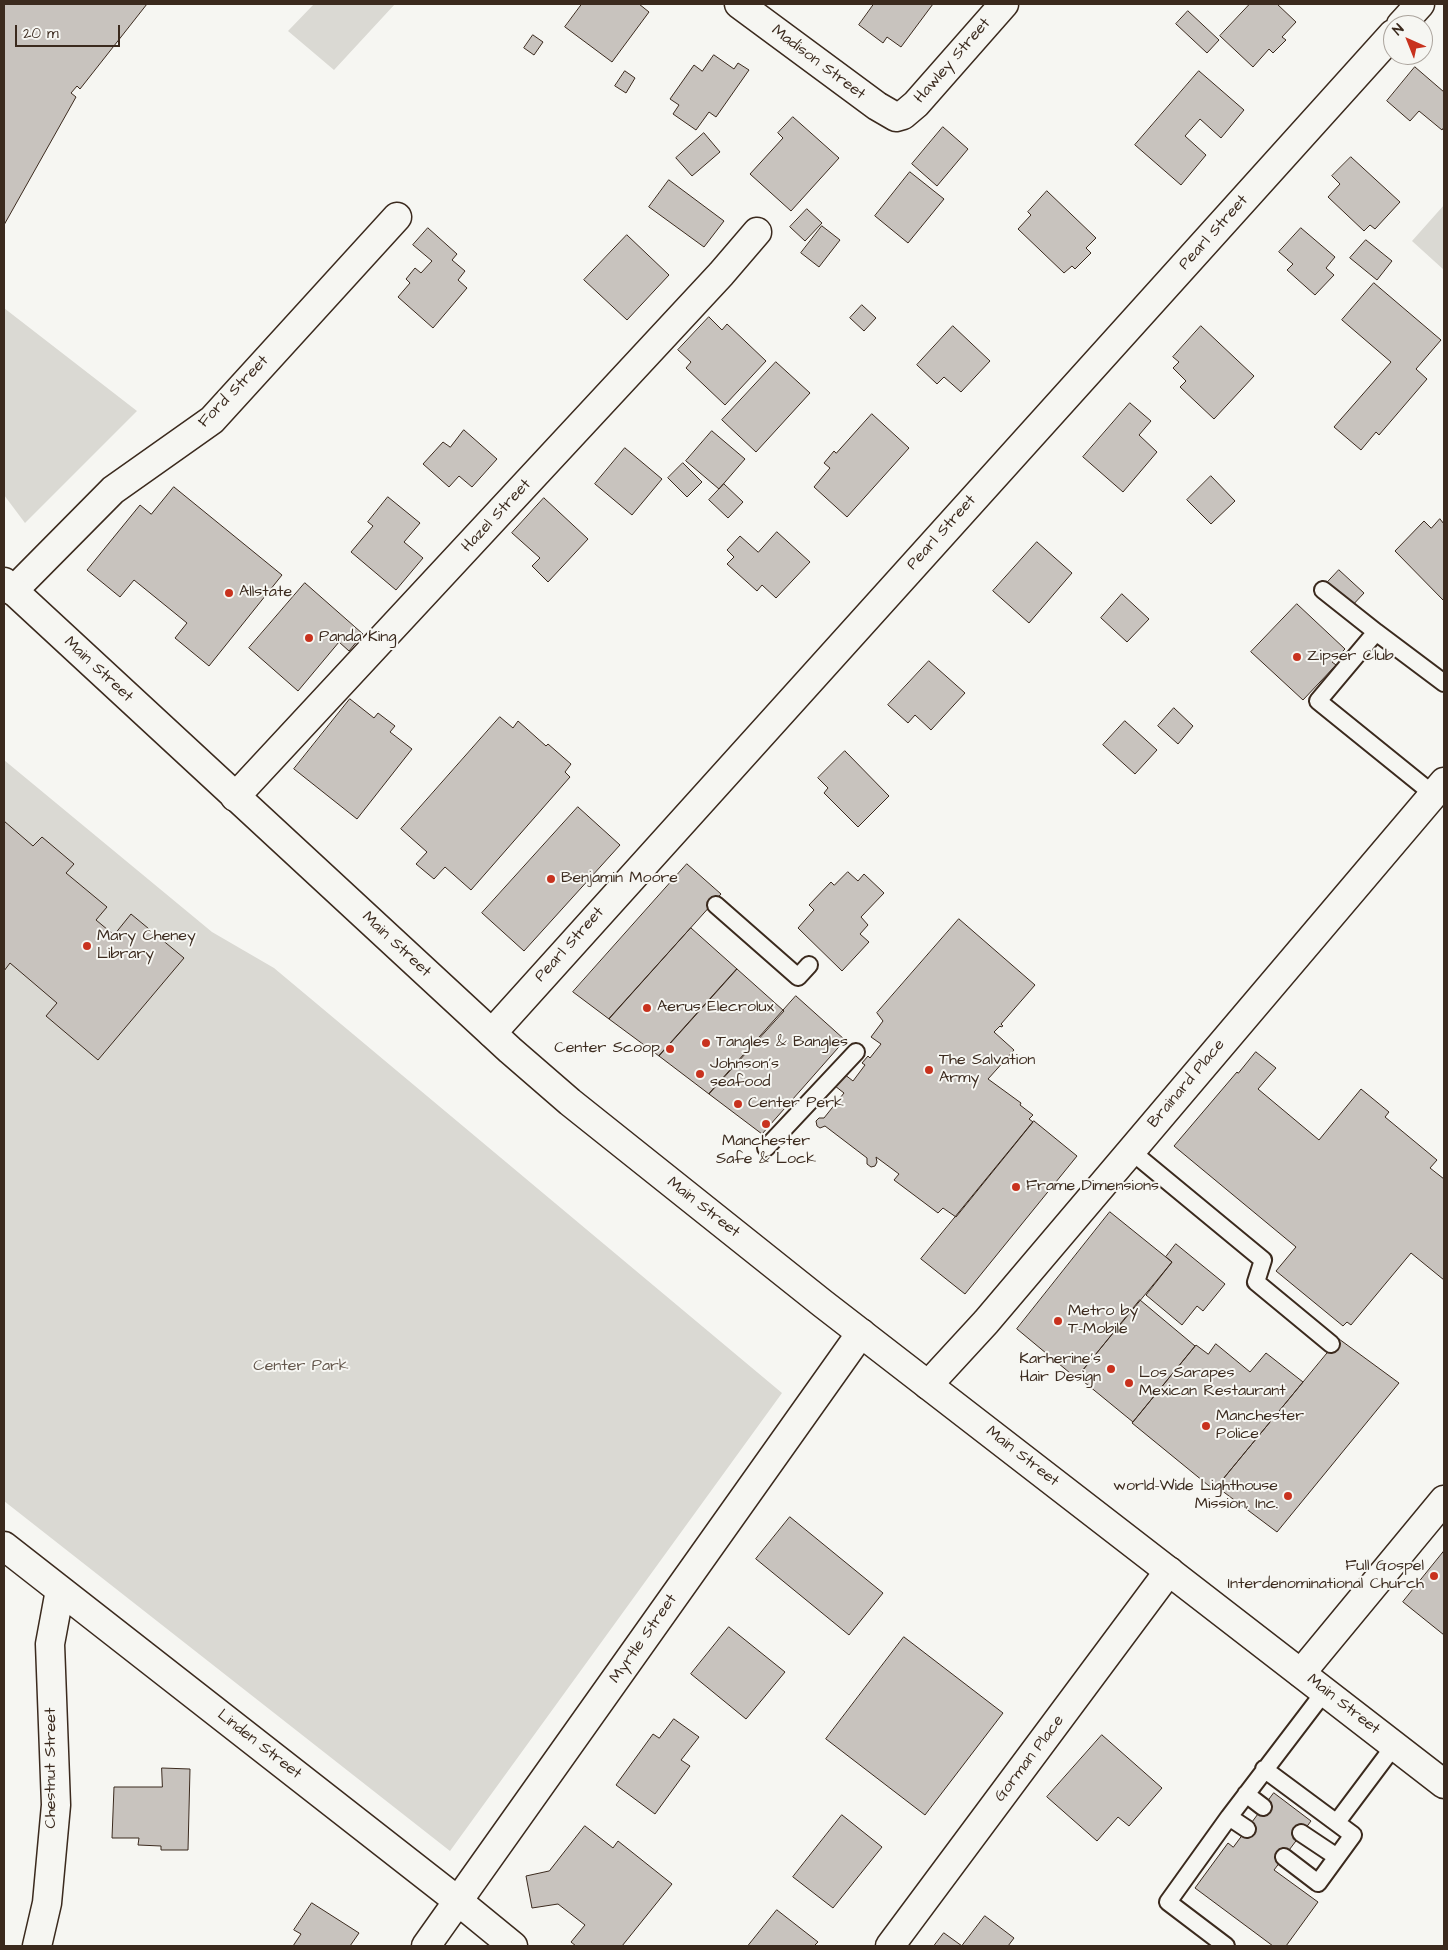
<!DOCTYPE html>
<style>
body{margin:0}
#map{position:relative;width:1448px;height:1950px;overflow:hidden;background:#f6f6f2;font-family:"Architects Daughter",sans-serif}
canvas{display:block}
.frame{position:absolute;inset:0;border:5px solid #3b2a1e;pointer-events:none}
.north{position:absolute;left:1383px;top:15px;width:50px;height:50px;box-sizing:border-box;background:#f6f6f2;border:1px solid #aba49d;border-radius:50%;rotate:316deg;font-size:14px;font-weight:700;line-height:20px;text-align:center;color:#3b2a1e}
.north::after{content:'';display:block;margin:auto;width:18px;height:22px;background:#c8321e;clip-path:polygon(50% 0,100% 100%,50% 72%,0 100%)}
.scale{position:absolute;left:15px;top:25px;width:105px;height:22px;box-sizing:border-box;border:2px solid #3b2a1e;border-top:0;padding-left:6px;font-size:15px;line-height:18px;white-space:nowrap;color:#3b2a1e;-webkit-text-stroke:4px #f6f6f2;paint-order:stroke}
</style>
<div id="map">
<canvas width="1448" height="1950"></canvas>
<div class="frame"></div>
<div class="north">N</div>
<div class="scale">20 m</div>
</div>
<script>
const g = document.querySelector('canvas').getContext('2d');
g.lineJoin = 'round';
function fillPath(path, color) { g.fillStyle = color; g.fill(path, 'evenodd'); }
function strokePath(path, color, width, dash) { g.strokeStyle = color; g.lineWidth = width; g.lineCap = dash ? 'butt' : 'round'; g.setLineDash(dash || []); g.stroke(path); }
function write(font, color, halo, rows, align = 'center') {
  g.font = font + ' "Architects Daughter",sans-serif'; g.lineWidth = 4; g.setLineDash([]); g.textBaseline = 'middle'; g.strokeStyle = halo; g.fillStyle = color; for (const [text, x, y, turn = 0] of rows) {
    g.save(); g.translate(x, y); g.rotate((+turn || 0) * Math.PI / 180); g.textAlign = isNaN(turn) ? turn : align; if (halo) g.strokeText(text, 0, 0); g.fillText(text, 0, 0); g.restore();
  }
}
fillPath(new Path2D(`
 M314,4H395L334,70L288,31Z
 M1444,205V270L1412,241Z
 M4,308L137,411L25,523L4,495Z
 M4,760L212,932L274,968L782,1393L450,1851L4,1501Z`), '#dad9d3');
const building = new Path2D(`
 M4,4H147L80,89L77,86L71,93L76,97L4,225Z
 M582,4H639L649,12L612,62L565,27Z
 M874,4H933L901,47L887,37L883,43L859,25Z
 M1250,4H1277L1296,22L1282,37L1286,40L1273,53L1269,49L1253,67L1220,36Z
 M1188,11L1219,40L1207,53L1176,24Z
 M533,35L543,42L534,55L524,48Z
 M714,55L734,69L738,63L749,70L716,117L709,112L696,130L673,114L679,105L670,99L694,65L702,71Z
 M1415,67L1444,92V127L1442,130L1419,111L1410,121L1387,101Z
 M625,71L635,78L626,93L615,86Z
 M1199,71L1244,110L1221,138L1200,119L1185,136L1206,155L1181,185L1135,145Z
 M793,117L839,158L791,211L750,174L783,138L778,133Z
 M943,127L968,149L937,186L912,164Z
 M704,133L720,152L692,176L676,158Z
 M1351,157L1400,202L1375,229L1370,225L1364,231L1328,197L1340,184L1332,176Z
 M910,172L944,199L908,243L875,216Z
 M669,180L724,221L704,247L649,207Z
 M1047,191L1096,238L1086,248L1091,253L1075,269L1072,266L1064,273L1018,229L1031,215L1028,212Z
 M807,209L822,223L805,241L790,227Z
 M822,226L840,240L819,267L801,253Z
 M428,228L457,254L452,260L465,271L458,280L467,288L433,328L398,297L410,283L406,279L415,268L421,273L432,261L413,245Z
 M1301,228L1335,257L1326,268L1334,275L1315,295L1287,270L1293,264L1279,252Z
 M627,235L669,275L627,320L584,280Z
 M1366,240L1392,261L1377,280L1350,258Z
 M1374,283L1441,340L1416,369L1427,379L1379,435L1376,432L1361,450L1334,427L1391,362L1342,320Z
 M862,305L876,318L864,331L850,318Z
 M709,317L722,330L727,324L766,361L725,405L686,368L691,362L678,350Z
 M953,326L990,361L961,392L944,377L937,384L917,365Z
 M1201,326L1254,376L1214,419L1180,387L1186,381L1173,368L1179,362L1173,357Z
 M776,362L810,393L756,452L722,420Z
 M1130,403L1151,421L1139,435L1157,452L1123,492L1083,457Z
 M872,414L909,448L847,517L814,487L830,468L824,463L834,451L836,453Z
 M464,430L497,459L472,487L459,476L449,487L423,464L443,442L450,447Z
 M712,431L745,459L719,489L686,461Z
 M625,448L662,479L632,515L595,484Z
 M683,463L702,482L687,497L668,478Z
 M1211,476L1235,501L1211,524L1187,500Z
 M724,484L743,502L728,518L709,500Z
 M174,487L282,575L209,666L175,638L187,623L134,580L120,597L87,570L140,505L151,514Z
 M388,497L420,523L404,542L423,558L396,590L351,552L373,526L368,522Z
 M544,498L588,539L548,582L532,566L540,558L512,533Z
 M1440,519L1444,524V601L1395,551L1424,521L1431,528Z
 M777,532L810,562L776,598L762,585L757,591L727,564L734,557L727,550L740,536L758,552Z
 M1037,542L1072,573L1029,623L993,591Z
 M1339,570L1364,593L1350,608L1325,585Z
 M305,583L363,634L349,651L339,642L298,691L249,648Z
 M1122,594L1149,619L1127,642L1101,618Z
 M1297,604L1345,649L1332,662L1336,665L1303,700L1251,652Z
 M929,661L965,693L931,730L915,715L908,723L888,705Z
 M350,699L374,718L378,713L395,726L390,732L412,749L357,819L294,769Z
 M1174,708L1193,726L1178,744L1158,726Z
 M500,717L513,728L518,721L546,746L548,744L571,764L565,772L570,777L471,890L445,867L434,879L416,864L427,852L401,829Z
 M1125,721L1157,750L1135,774L1103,745Z
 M845,751L889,796L858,827L824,793L828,788L818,778Z
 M578,807L620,845L524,951L482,913Z
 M4,821L33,846L42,837L74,864L66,873L107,907L96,920L114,935L131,914L184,958L98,1060L46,1016L57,1003L10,963L4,971Z
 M687,864L721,894L609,1019L573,992Z
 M848,872L858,881L864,874L884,893L861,917L868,925L860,934L869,942L842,971L798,928L814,910L809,905L831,882L834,885Z
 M959,919L1035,985L1001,1024L1003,1026L1001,1027L1000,1026L994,1032L1014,1050L988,1079L1021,1103L1020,1105L1033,1115L1029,1119L1033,1122L956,1217L943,1208L938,1213L894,1180L899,1174L876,1157L877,1162L875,1166L871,1167L867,1164V1158L825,1126L820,1128L817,1126L816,1121L819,1118H824L844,1093L835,1086L844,1074L853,1081L865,1065L862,1063L868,1056L870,1058L881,1044L871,1037L883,1021L877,1013Z
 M691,928L737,969L659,1056L609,1019Z
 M737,969L784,1011L709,1094L659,1056Z
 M796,996L845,1040L762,1134L709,1094Z
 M1256,1052L1276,1068L1258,1089L1319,1140L1361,1089L1389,1112L1385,1117L1437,1160L1430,1168L1444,1179V1280L1411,1253L1351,1325L1347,1322L1343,1326L1276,1271L1296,1247L1174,1146L1237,1072L1238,1073Z
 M1034,1121L1077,1156L965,1294L921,1259Z
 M1110,1212L1172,1262L1076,1378L1017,1329Z
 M1176,1244L1225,1284L1203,1311L1197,1306L1182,1325L1146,1295L1172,1262L1166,1257Z
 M1140,1300L1195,1346L1133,1422L1078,1377Z
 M1339,1339L1399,1383L1277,1532L1217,1487Z
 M1216,1344L1250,1372L1266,1353L1303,1382L1214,1490L1132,1423L1196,1345L1208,1354Z
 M790,1517L883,1593L849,1635L756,1559Z
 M1444,1551V1635L1403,1602Z
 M729,1627L785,1672L746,1719L691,1674Z
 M904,1637L1003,1713L925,1815L826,1739Z
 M674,1719L699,1737L681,1760L690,1766L655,1814L616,1785L653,1734L659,1738Z
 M1102,1735L1162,1788L1129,1826L1118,1817L1097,1841L1047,1797Z
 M162,1768L190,1769L188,1850H161V1846L138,1845L139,1838H112L114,1787H162Z
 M1274,1793L1311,1821L1274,1870L1318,1902L1286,1946H1273L1195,1888L1228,1843L1233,1847Z
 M842,1815L882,1847L833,1908L793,1877Z
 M585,1826L613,1848L618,1841L672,1884L622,1946H576L571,1942L585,1925L558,1904L532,1908L526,1876L549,1871Z
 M312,1903L359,1933L350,1946H293L301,1934L294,1930Z
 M777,1910L818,1942L814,1946H748Z
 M985,1916L1014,1938L1008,1946H962Z
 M944,1933L962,1946H934Z`);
fillPath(building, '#c8c3be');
strokePath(building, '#3b2a1e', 1);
const service = new Path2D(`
 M1323,590L1376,632
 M1433,794L1318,701L1376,632L1444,683
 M716,905L798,977L809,965
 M766,1148L856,1052
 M1131,1151L1263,1260L1256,1282L1331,1344
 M1264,1769L1353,1835L1318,1883L1284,1857
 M1246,1794L1263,1807
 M1229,1817L1247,1829
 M1337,1822L1394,1746
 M1301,1833L1337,1857
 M1226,1946L1168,1902L1229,1817L1325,1691`);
const minor = new Path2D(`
 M739,4L877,106L896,117L903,115L916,104L1004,4
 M1401,25L1420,4
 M13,591L113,490L212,420L397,217
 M235,797L721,274L757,232
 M492,1033L1393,34
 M928,1385L986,1322L1444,782
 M4,1546L458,1901L513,1946
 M1301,1673L1444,1500
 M37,1946L47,1903L56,1805L50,1644L60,1590
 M426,1946L861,1333
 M890,1946L1169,1571`);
const primary = new Path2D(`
 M4,582L510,1050L570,1102L822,1303L1444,1784`);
strokePath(service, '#3b2a1e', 20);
strokePath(minor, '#3b2a1e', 31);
strokePath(primary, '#3b2a1e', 31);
strokePath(service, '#f6f6f2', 16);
strokePath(minor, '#f6f6f2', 28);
strokePath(primary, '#f6f6f2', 28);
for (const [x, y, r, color] of [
 [229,593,5,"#c8321e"],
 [309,638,5,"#c8321e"],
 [1297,657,5,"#c8321e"],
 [551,879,5,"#c8321e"],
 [87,946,5,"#c8321e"],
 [647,1008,5,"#c8321e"],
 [706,1043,5,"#c8321e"],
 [670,1049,5,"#c8321e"],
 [929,1070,5,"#c8321e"],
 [700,1074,5,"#c8321e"],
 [738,1104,5,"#c8321e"],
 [766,1124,5,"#c8321e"],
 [1016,1187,5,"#c8321e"],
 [1058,1321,5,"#c8321e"],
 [1111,1369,5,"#c8321e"],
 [1129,1383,5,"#c8321e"],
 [1206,1426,5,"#c8321e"],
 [1288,1496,5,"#c8321e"],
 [1434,1576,5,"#c8321e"]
]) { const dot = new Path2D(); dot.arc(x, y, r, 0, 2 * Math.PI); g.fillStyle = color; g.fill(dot); strokePath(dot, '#f6f6f2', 2); }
write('16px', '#3b2a1e', '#f6f6f2', [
 ["Hawley Street",953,61,-49],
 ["Madison Street",818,63,37],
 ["Pearl Street",1214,233,-48],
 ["Ford Street",234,392,-46],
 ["Hazel Street",497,516,-47],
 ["Pearl Street",942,533,-48],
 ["Main Street",98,670,43],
 ["Main Street",396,945,43],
 ["Pearl Street",570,945,-48],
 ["Brainard Place",1187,1084,-50],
 ["Main Street",703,1208,38],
 ["Main Street",1022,1457,38],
 ["Myrtle Street",644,1639,-55],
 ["Main Street",1343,1705,38],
 ["Linden Street",259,1745,38],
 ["Gorman Place",1030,1759,-53],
 ["Chestnut Street",52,1768,-90]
]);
write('16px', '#3b2a1e', '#f6f6f2', [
 ["Allstate",239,593],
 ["Panda King",319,638],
 ["Zipser Club",1307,657],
 ["Benjamin Moore",561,879],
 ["Mary Cheney",97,937],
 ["Library",97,955],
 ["Aerus Elecrolux",657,1008],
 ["Tangles & Bangles",716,1043],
 ["Center Scoop",660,1049,"right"],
 ["The Salvation",939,1061],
 ["Army",939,1079],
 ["Johnson's",710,1065],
 ["seafood",710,1083],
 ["Center Perk",748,1104],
 ["Manchester",766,1142,"center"],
 ["Safe & Lock",766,1160,"center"],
 ["Frame Dimensions",1026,1187],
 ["Metro by",1068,1312],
 ["T-Mobile",1068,1330],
 ["Karherine's",1101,1360,"right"],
 ["Hair Design",1101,1378,"right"],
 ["Los Sarapes",1139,1374],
 ["Mexican Restaurant",1139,1392],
 ["Manchester",1216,1417],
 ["Police",1216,1435],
 ["world-Wide Lighthouse",1278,1487,"right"],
 ["Mission, Inc.",1278,1505,"right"],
 ["Full Gospel",1424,1567,"right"],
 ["Interdenominational Church",1424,1585,"right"]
], 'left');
write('16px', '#63564b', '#f6f6f2', [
 ["Center Park",301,1367]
]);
</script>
